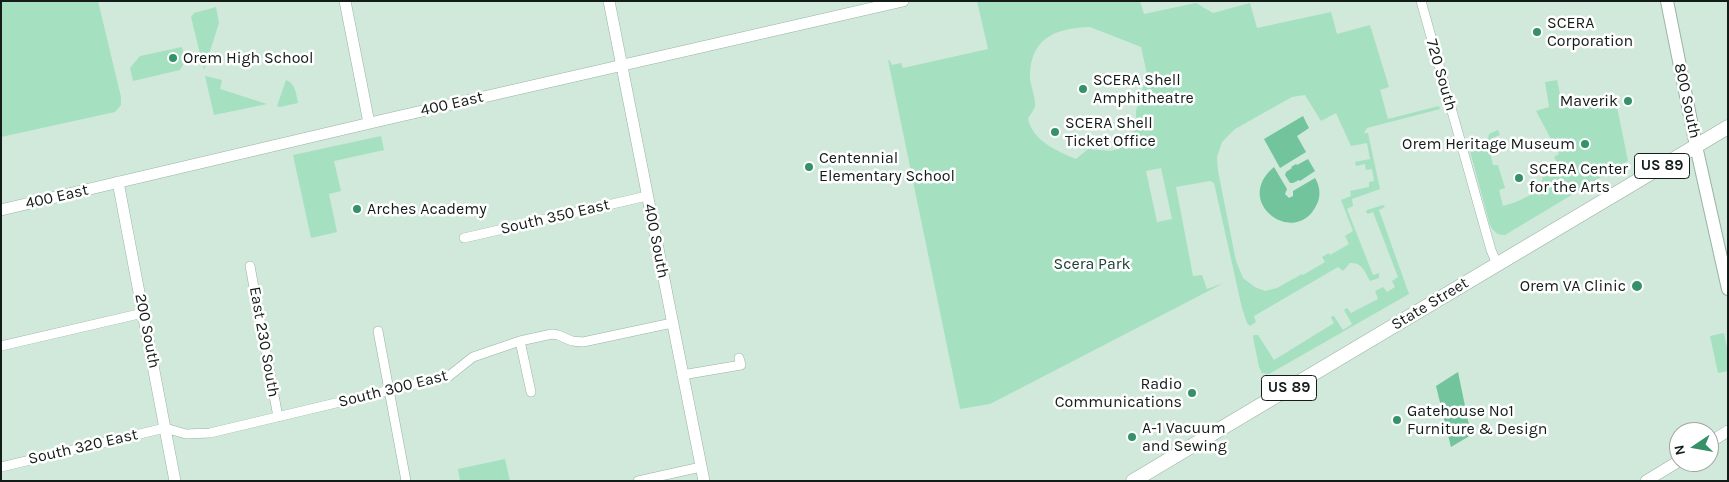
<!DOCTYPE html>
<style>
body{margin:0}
#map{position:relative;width:1729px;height:482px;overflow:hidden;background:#d0e9db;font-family:Karla,sans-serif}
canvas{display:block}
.frame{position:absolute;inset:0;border:2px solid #131c18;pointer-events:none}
.north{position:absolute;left:1669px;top:422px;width:50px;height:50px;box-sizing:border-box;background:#fff;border:1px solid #a1a4a3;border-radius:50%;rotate:258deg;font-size:14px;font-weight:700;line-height:20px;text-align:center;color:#131c18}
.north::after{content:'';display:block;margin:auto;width:18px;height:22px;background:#349168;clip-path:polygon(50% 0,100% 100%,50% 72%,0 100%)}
</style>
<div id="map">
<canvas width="1729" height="482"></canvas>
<div class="frame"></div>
<div class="north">N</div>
</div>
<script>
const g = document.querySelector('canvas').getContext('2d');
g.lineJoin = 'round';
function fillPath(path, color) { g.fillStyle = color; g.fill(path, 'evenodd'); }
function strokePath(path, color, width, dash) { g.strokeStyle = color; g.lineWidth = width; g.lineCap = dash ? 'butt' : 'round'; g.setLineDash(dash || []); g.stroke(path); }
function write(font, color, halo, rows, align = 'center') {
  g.font = font + ' Karla,sans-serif'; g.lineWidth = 5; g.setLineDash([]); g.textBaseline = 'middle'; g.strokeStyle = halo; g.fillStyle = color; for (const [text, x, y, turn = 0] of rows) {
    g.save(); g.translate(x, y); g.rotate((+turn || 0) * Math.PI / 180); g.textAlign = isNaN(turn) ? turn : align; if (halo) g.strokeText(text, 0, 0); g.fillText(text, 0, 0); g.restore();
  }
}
fillPath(new Path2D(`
 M1,1H98L121,97V105L115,112L1,137Z
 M977,1H1140L1144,14L1196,3L1213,13L1250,3L1257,28L1331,12L1337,34L1370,25L1389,87L1380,90L1388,119L1439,106L1440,109L1367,128L1364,133H1368L1380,189L1352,199L1353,206L1347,209L1373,275L1379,273V278L1370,281C1365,272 1362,262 1350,263L1343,271L1338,267L1254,316L1256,322L1250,326L1247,323L1242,308L1214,183L1210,181L1176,187L1193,276L1202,275L1207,289L1224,283L990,404L960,409L888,60L890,61L892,65L901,63L903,68L988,49ZM1090,27L1141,47L1147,74L1136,111V125L1133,131L1126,143L1118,149L1110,151L1088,149L1076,159C1057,151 1033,141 1028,119C1029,115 1034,111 1035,106C1036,100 1031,86 1030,79C1029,39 1054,28 1090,27ZM1305,95L1321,121L1336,113L1351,146L1367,143L1370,159L1355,162L1356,166L1365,164L1366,170L1372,169L1374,181L1369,182V187L1350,191L1351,196L1341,200L1353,231L1345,236L1349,244L1330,255L1329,253L1322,257L1325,262L1303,275L1302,274L1277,288L1265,291L1255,287L1243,278L1236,261L1218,171L1217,157L1222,142L1235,129L1292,97ZM1161,168L1172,219L1157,222L1146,171Z
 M216,7L219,23L204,70L191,17L194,13Z
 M182,47L185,61L180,70L133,81L130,68L140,56Z
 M205,76L222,80L220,89L267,104L214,115Z
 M286,80C296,84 296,94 298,103L280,107L277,106Z
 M1557,80L1563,108L1615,97L1628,161L1505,235C1497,235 1494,232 1490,225L1468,144L1488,139L1489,134L1498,130L1500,135L1490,139L1494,145L1489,148L1493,165H1498L1505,188L1499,190L1503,206C1519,202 1532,195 1544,185L1542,182L1543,174L1559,166L1554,157L1559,154L1536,111L1549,107L1545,82Z
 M381,136L384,150L334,161L341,191L329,194L337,232L311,238L293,155Z
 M1383,205L1385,207L1379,210L1409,294L1269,374L1262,373L1259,367L1253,337L1254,335H1258L1274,360L1334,323L1331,318L1332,316H1334L1343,330L1352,324L1344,310L1345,309L1347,308L1351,313L1378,299L1375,291L1383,287L1387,292L1395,287L1392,281L1398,277L1373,212L1368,214L1366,212L1367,210Z
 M1724,333L1728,353V371L1718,373L1710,336Z
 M505,459L510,481H460L458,469Z`), '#a5e0c1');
fillPath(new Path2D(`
 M1303,116L1309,128L1297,136L1306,152L1280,168L1264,139Z
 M1308,159L1315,171L1300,181L1299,180L1293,183H1290L1285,175L1286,172L1292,168L1291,167L1296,164L1297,165Z
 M1274,167L1287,189L1285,194L1289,198L1293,196V191L1315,178C1320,186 1321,196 1317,204C1297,249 1231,203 1274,167Z
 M1458,372L1471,435L1451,447L1436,386Z`), '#71c49b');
const minor = new Path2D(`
 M1421,1L1491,250L1497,264
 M464,238L647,196
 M250,266L278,417
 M378,331L406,481
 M520,341L531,392
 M1,346L143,313
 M682,375L741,365L739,358
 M1,467L165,428L186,434L210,433L449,376L473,357L520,341L552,334L558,335L572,341L583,342L672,323
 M638,481L701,467`);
const tertiary = new Path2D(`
 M345,1L369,123
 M609,1L704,481
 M118,182L175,481
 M1,210L383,120L903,1
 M1709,443L1728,431
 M1646,481L1679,461`);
const secondary = new Path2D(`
 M1667,1L1696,146L1728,289`);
const primary = new Path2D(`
 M1133,481L1728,127`);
strokePath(minor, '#9ab2a5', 10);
strokePath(tertiary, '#9ab2a5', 12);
strokePath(secondary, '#9ab2a5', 14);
strokePath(primary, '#9ab2a5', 15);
strokePath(minor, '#fff', 9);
strokePath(tertiary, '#fff', 11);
strokePath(secondary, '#fff', 12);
strokePath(primary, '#fff', 14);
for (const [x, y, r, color] of [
 [1537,32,5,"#349168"],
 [173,58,5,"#349168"],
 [1083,89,5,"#349168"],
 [1628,101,5,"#349168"],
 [1055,132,5,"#349168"],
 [1585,144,5,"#349168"],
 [809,167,5,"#349168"],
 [1519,178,5,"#349168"],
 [357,209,5,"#349168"],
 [1637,286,6,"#349168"],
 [1192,393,5,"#349168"],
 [1397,420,5,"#349168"],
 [1132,437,5,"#349168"]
]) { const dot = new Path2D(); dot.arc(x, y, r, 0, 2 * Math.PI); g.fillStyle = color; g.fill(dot); strokePath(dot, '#fff', 2); }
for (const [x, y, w] of [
 [1662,166,55],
 [1289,388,55]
]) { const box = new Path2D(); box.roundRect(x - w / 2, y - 12.5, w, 25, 4); g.fillStyle = '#fff'; g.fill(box); strokePath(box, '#131c18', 1); }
write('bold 15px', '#131c18', null, [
 ["US 89",1662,166],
 ["US 89",1289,388]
]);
write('16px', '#131c18', '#fff', [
 ["SCERA",1547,23],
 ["Corporation",1547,41],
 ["Orem High School",183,58],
 ["SCERA Shell",1093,80],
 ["Amphitheatre",1093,98],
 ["Maverik",1618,101,"right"],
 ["SCERA Shell",1065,123],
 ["Ticket Office",1065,141],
 ["Orem Heritage Museum",1575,144,"right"],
 ["Centennial",819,158],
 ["Elementary School",819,176],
 ["SCERA Center",1529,169],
 ["for the Arts",1529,187],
 ["Arches Academy",367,209],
 ["Orem VA Clinic",1626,286,"right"],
 ["Radio",1182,384,"right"],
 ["Communications",1182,402,"right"],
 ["Gatehouse No1",1407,411],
 ["Furniture & Design",1407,429],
 ["A-1 Vacuum",1142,428],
 ["and Sewing",1142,446]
], 'left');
write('16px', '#131c18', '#fff', [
 ["720 South",1441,75,74],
 ["800 South",1687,101,78],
 ["400 East",452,104,-13],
 ["400 East",57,197,-13],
 ["South 350 East",555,217,-13],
 ["400 South",656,241,79],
 ["State Street",1430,304,-31],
 ["200 South",147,331,79],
 ["East 230 South",264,342,80],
 ["South 300 East",393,389,-14],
 ["South 320 East",83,447,-13]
]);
write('16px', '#1d4231', '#fff', [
 ["Scera Park",1092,264]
]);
</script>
